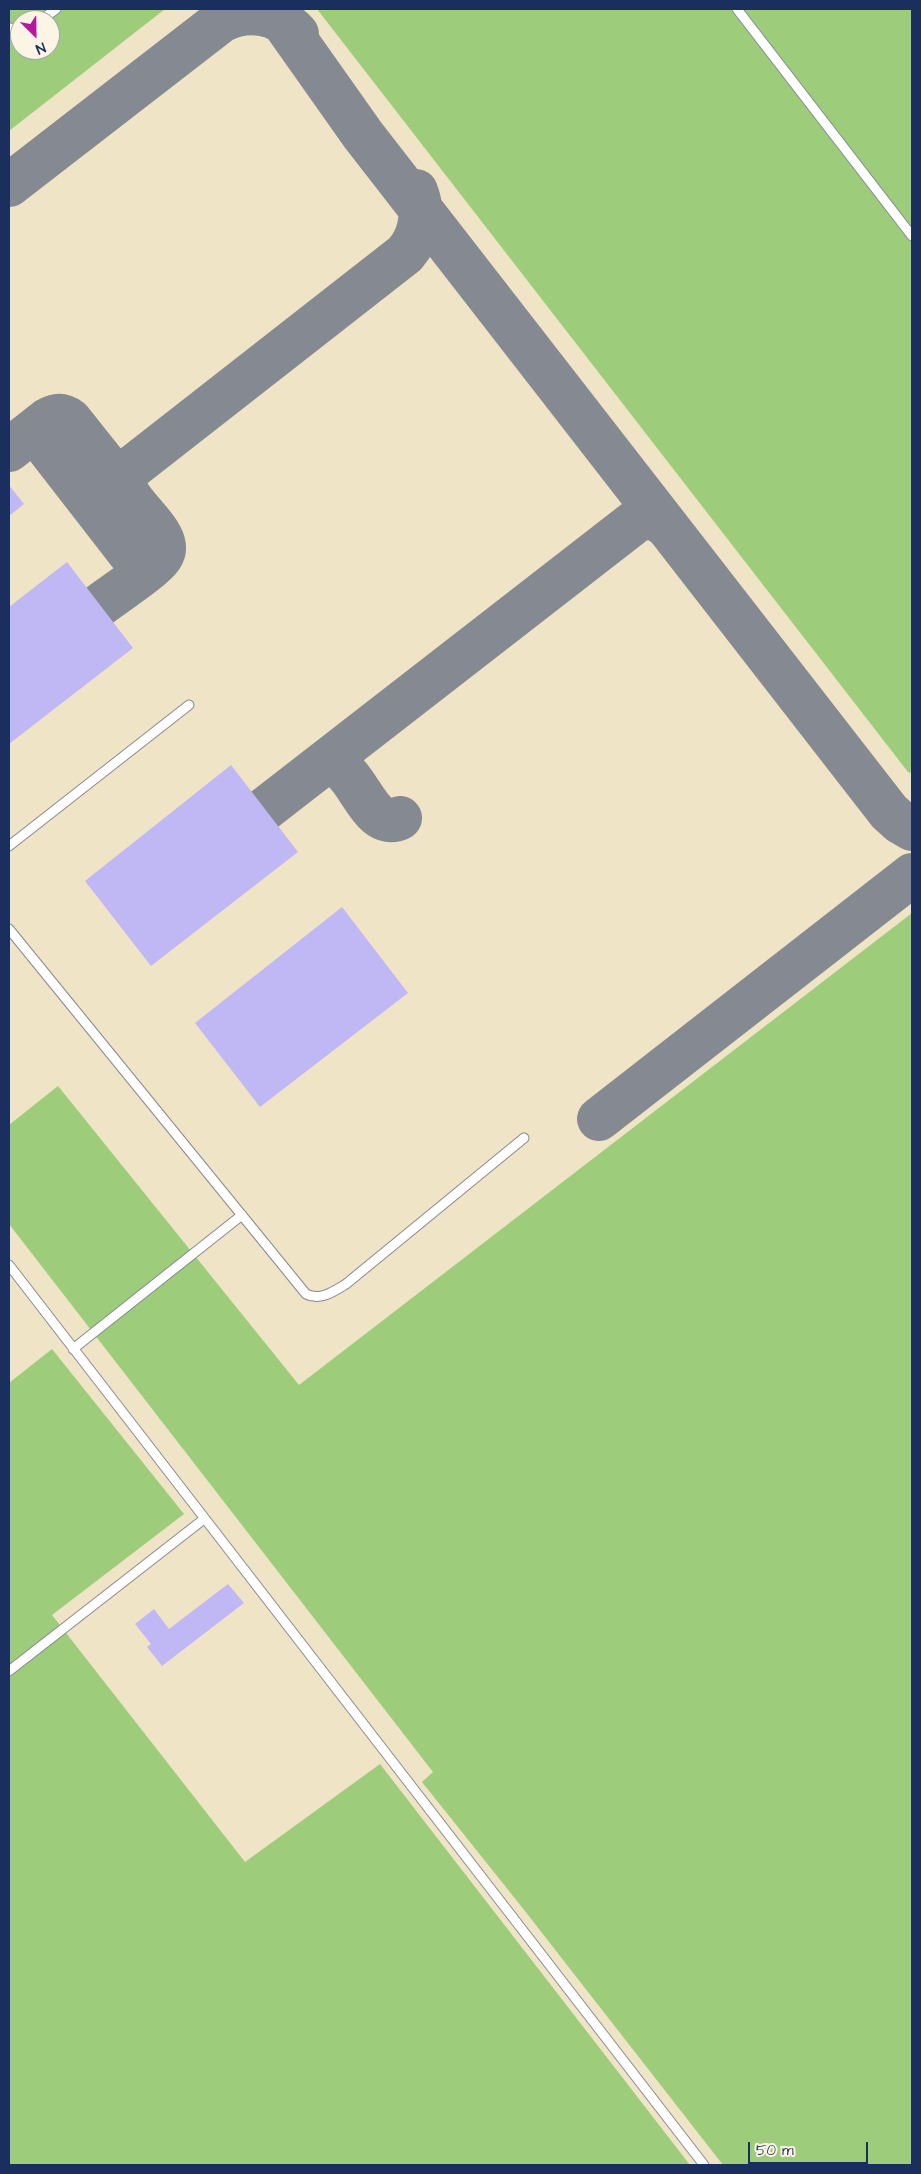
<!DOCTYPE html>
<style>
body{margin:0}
#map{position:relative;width:921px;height:2174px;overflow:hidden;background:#efe4c5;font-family:"Architects Daughter",sans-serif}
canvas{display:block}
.frame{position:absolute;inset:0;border:10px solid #1b2f5e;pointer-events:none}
.north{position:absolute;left:10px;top:10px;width:50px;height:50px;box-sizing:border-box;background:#fcf5e5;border:1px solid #a2a6af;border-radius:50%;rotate:157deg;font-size:14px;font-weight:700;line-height:20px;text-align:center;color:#1b2f5e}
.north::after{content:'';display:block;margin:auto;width:18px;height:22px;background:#b5179e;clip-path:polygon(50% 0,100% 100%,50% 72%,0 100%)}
.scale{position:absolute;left:748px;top:2142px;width:120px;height:22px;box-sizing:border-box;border:2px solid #1b2f5e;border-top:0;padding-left:6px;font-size:15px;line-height:18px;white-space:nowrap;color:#1b2f5e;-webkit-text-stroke:4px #fcf5e5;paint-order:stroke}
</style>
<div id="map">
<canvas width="921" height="2174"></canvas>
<div class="frame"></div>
<div class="north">N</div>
<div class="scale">50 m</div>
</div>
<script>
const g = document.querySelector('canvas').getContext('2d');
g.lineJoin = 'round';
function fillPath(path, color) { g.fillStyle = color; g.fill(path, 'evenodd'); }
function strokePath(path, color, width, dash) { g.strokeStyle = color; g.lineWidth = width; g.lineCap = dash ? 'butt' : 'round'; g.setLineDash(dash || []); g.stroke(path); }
fillPath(new Path2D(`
 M9,9H165L9,131ZM20,20H50V50H20Z
 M317,9H912V773L908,772Z
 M912,913V2165H723L521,1906L422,1782L433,1772L9,1224V1125L58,1086L299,1385Z
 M52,1349L184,1514L52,1615L245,1862L380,1764L690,2165H9V1383Z`), '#9dcd7b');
strokePath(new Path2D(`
 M274,9L363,135L889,812L900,822L912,829
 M9,185L221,21C247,8 277,11 297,34
 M47,420L41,432L44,443L134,559L146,564L158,560
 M9,450L47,420C55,415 62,414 70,420L109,469L121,473L130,469L124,478C121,504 177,533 161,557C153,569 113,595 100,605
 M130,469L405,254C420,237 425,213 416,191
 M320,767C356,749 364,835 400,818
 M265,809L636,521C648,516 658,518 667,527
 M599,1119L912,875`), '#858a92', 44);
fillPath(new Path2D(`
 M9,485L24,504L9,516Z
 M67,562L133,648L9,744V607Z
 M231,765L298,852L151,966L85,881Z
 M342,907L408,993L260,1107L195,1023Z
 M228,1584L244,1603L162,1666L147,1647L151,1644L135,1624L154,1609L169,1629Z`), '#c0b8f4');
const lane = new Path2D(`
 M737,9L912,236
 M41,20L56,9
 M9,28L20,29
 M9,846L189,705
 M9,929L306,1294C320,1301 333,1292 346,1284L524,1138
 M9,1265L704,2165
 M73,1349L242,1215
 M9,1671L204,1519`);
strokePath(lane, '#858a92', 11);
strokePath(lane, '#fff', 9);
</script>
